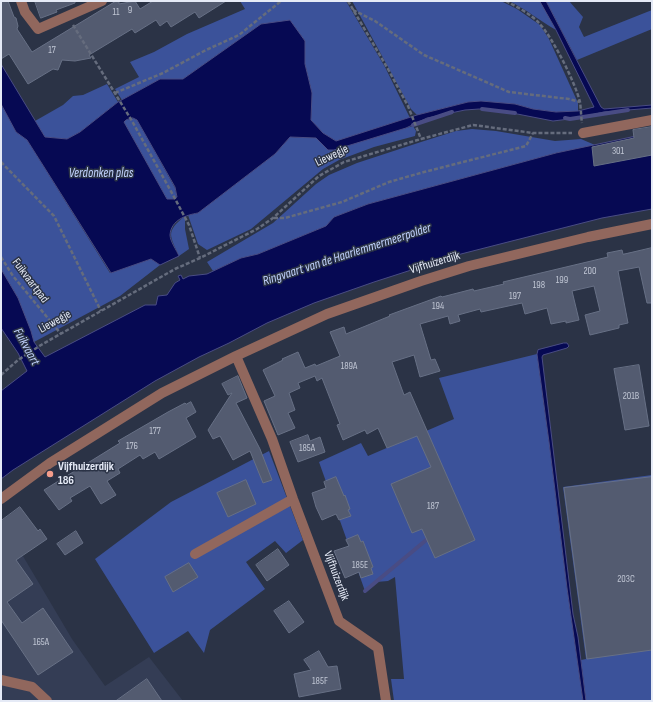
<!DOCTYPE html>
<style>
body{margin:0}
#map{position:relative;width:653px;height:702px;overflow:hidden;background:#2b3346;font-family:"Sofia Sans Condensed",sans-serif}
canvas{display:block}
.frame{position:absolute;inset:0;border:2px solid #e5eaf6;pointer-events:none}
</style>
<div id="map">
<canvas width="653" height="702"></canvas>
<div class="frame"></div>
</div>
<script>
const g = document.querySelector('canvas').getContext('2d');
g.lineJoin = 'round';
function fillPath(path, color) { g.fillStyle = color; g.fill(path, 'evenodd'); }
function strokePath(path, color, width, dash) { g.strokeStyle = color; g.lineWidth = width; g.lineCap = dash ? 'butt' : 'round'; g.setLineDash(dash || []); g.stroke(path); }
function write(font, color, halo, rows, align = 'center') {
  g.font = font + ' "Sofia Sans Condensed",sans-serif'; g.lineWidth = 3; g.setLineDash([]); g.textBaseline = 'middle'; g.strokeStyle = halo; g.fillStyle = color; for (const [text, x, y, turn = 0] of rows) {
    g.save(); g.translate(x, y); g.rotate((+turn || 0) * Math.PI / 180); g.textAlign = isNaN(turn) ? turn : align; if (halo) g.strokeText(text, 0, 0); g.fillText(text, 0, 0); g.restore();
  }
}
fillPath(new Path2D(`
 M1,519L72,639L105,686L149,657L183,701H1Z`), '#343d55');
fillPath(new Path2D(`
 M240,1H346L385,67L410,118L336,141L323,133L311,120L312,93L305,64V41L300,34L261,24L183,79H160L122,100L115,89L139,77L130,62L154,52L187,34L245,9Z
 M352,1H501L517,9L540,25L549,39L578,103V111L556,112L533,109L515,104L468,102L417,115L411,109Z
 M509,1H540L556,30C540,21 526,9 509,1Z
 M546,1H569L583,17L579,27L584,37L652,10V29L577,60Z
 M107,84L118,102L80,132L67,139L45,137L35,121L63,105L73,96L83,95Z
 M1,104L16,132L27,140L110,273L151,259L160,265L120,296L34,342L18,298L1,269Z
 M133,118L137,120L175,188L177,197L173,199H167L124,122L126,120Z
 M413,126L416,131L415,136L374,147L339,160L323,169L251,229L207,250L198,244L188,215L198,213L275,154L290,137L316,138L328,150Z
 M472,129L496,131L555,141L581,139L595,145L556,153L368,204L334,217L326,226L258,254L241,258L213,271L207,262L273,223L316,184L329,175L357,163L421,142L456,131Z
 M185,216V229L189,249L179,256C170,235 165,232 185,216Z
 M537,354L549,442L567,588L583,701H394L391,679H404L395,577L388,581L376,582L365,591L319,462L361,443L368,456L454,419L439,378Z
 M269,451L303,540L286,553L275,541L246,562L265,589L210,630L204,653L188,631L154,653L95,559L171,502Z
 M652,475V701H586L581,660L586,659L563,487Z`), '#3b529a');
const water = new Path2D(`
 M540,1H546L601,107L604,109L652,105V108L604,112L578,118L553,121L502,111L479,109L465,110L427,118L406,128L334,150H328L316,138L290,137L275,154L198,213C186,215 171,220 170,235C170,241 177,251 179,256L160,265L151,259L111,273L27,140L16,132L1,104V64L45,137L67,139L80,132L118,102L160,79H183L261,24L290,20L305,41V64L312,93L311,120L323,133L336,141L417,115L468,102L481,101L515,104L533,109L556,112L578,111L594,107L556,30ZM133,118L137,120L175,187L177,197L174,199H167L124,122L126,120Z
 M652,133V209L602,218L461,254L374,282L314,303L267,323L229,343L199,357L155,381L13,470L1,479V391L27,371L18,353L1,328V269L18,298L31,331L34,342L45,357L145,305H156L158,296L167,295L175,283L180,280L178,276L181,275L183,279L189,276L207,274L241,258L258,254L326,226L334,217L368,204L556,153Z
 M564,343H567L569,346L567,348L543,355L542,357L573,614L578,637L586,701H583L567,588L549,442L537,354L538,350Z`);
fillPath(water, '#060953');
strokePath(water, '#494c84', 1);
strokePath(new Path2D(`
 M482,109L515,113
 M565,118L570,119L628,110
 M413,125L452,112
 M365,591L431,536`), '#494c84', 4);
const building = new Path2D(`
 M1,1H8L14,17L16,18L18,26L17,29L32,52L116,1H119V4L135,1L140,9L153,1H226L199,18L195,12L171,27L167,21L160,26L156,20L135,33L132,29L89,55L91,58L75,61L62,60L58,70L53,69L28,84L9,54L1,59Z
 M35,1H75V3L56,10L57,12L41,18Z
 M652,127V155L594,166L592,147L634,138L633,130Z
 M652,248V303H647L639,267L618,271L628,323L619,325V328L590,335L585,315L600,311L594,286L572,291L579,320L566,323V321L551,324L547,308L525,314L522,303L481,312L480,309L458,315L460,321L450,324L448,316L420,324L431,360L435,359L440,371L420,377L414,355L392,362L404,395L410,392L475,540L435,558L422,529L412,533L391,484L431,467L417,436L387,448L378,428L367,434L365,430L343,440L337,425L340,424L322,378L317,381L315,376L298,383L300,388L289,393L295,410L288,413L295,428L278,435L264,401L275,396L263,370L283,360L282,359L298,352L305,368L315,364L316,366L340,356L330,332L344,327L346,334L390,316L389,315L441,296L442,297L473,289L474,291L504,284L503,282L608,257L607,253L622,250L623,254Z
 M639,365L649,426L625,430L614,369Z
 M238,376L247,398L236,403L260,449L272,480L263,483L250,451L233,460L220,436L213,439L208,430L232,393L228,395L222,384Z
 M191,402L196,412L186,418L196,437L159,459L155,452L143,459L140,455L118,469L120,473L107,481L116,495L101,504L90,486L70,498L72,501L59,510L44,490L120,443L118,441L168,412L185,403L186,404Z
 M308,435L310,441L320,437L325,452L298,462L290,442Z
 M336,477L344,496L345,495L350,509L348,510L351,516L339,520L336,514L322,520L316,507L312,493L326,488L324,482Z
 M652,477V650L587,659L564,488Z
 M246,480L256,504L228,517L217,493Z
 M20,507L38,531L40,529L47,539L16,560L33,584L7,602L22,623L43,608L73,652L38,675L1,620V521Z
 M76,531L83,543L65,555L57,544Z
 M358,535L361,542L363,541L373,567L371,568L373,574L361,578L359,572L345,578L334,551L349,546L346,540Z
 M278,549L289,565L267,581L256,565Z
 M189,563L198,577L173,592L165,577Z
 M289,601L304,622L289,633L274,611Z
 M319,651L328,667L337,666L341,689L299,697L294,674L311,670L304,660Z
 M147,679L162,701H116Z`);
fillPath(building, '#535b70');
strokePath(building, '#677085', 1);
strokePath(new Path2D(`
 M348,1L388,69L408,106L421,139
 M506,1C517,7 531,14 539,23C553,38 575,82 580,102C581,109 581,116 582,123
 M353,10L375,21L424,55L509,92L569,99L580,102
 M73,25L132,121L173,195L189,225L200,258
 M115,93L163,73L206,50L239,35L281,1
 M1,162L54,216L101,311
 M274,218H285L342,202L389,182L424,172L526,146L533,133
 M1,257L13,276L61,334
 M1,375L18,360L41,345L175,269L200,258L257,229L273,218L319,176L344,162L421,139L473,125L533,133H572`), '#656c7d', 2.5, [4, 2]);
strokePath(new Path2D(`
 M21,1L25,12L38,29L102,1
 M583,133L652,120
 M236,356L272,439L293,499L339,621L378,648L386,701
 M1,499L50,463L162,393L236,356L327,314L421,281L469,266L588,237L652,224
 M195,554L293,499
 M1,680L32,687L47,701`), '#91675d', 10);
for (const [x, y, r, color] of [
 [50,474,4,"#f49d8b"]
]) { const dot = new Path2D(); dot.arc(x, y, r, 0, 2 * Math.PI); g.fillStyle = color; g.fill(dot); strokePath(dot, '#2b3346', 1.5); }
write('10px', '#c0c6d4', null, [
 ["9",130,10],
 ["11",116,12],
 ["17",52,50],
 ["301",618,151],
 ["200",590,271],
 ["199",562,280],
 ["198",539,285],
 ["197",515,296],
 ["194",438,306],
 ["189A",349,366],
 ["201B",631,396],
 ["177",155,431],
 ["176",132,446],
 ["185A",307,448],
 ["187",433,506],
 ["185E",360,565],
 ["203C",626,579],
 ["165A",41,642],
 ["185F",320,681]
]);
write('12px', '#e5eaf6', '#2b3346', [
 ["Liewegje",332,156,-26],
 ["Vijfhuizerdijk",435,263,-17],
 ["Fuikvaartpad",30,281,53],
 ["Liewegje",55,322,-29],
 ["Vijfhuizerdijk",336,576,69]
]);
write('bold 12px', '#e5eaf6', '#2b3346', [
 ["Vijfhuizerdijk",58,467],
 ["186",58,481]
], 'left');
write('italic 13px', '#c1d2fd', '#2b3346', [
 ["Verdonken plas",101,174],
 ["Ringvaart van de Haarlemmermeerpolder",347,255,-18],
 ["Fuikvaart",26,347,61]
]);
</script>
